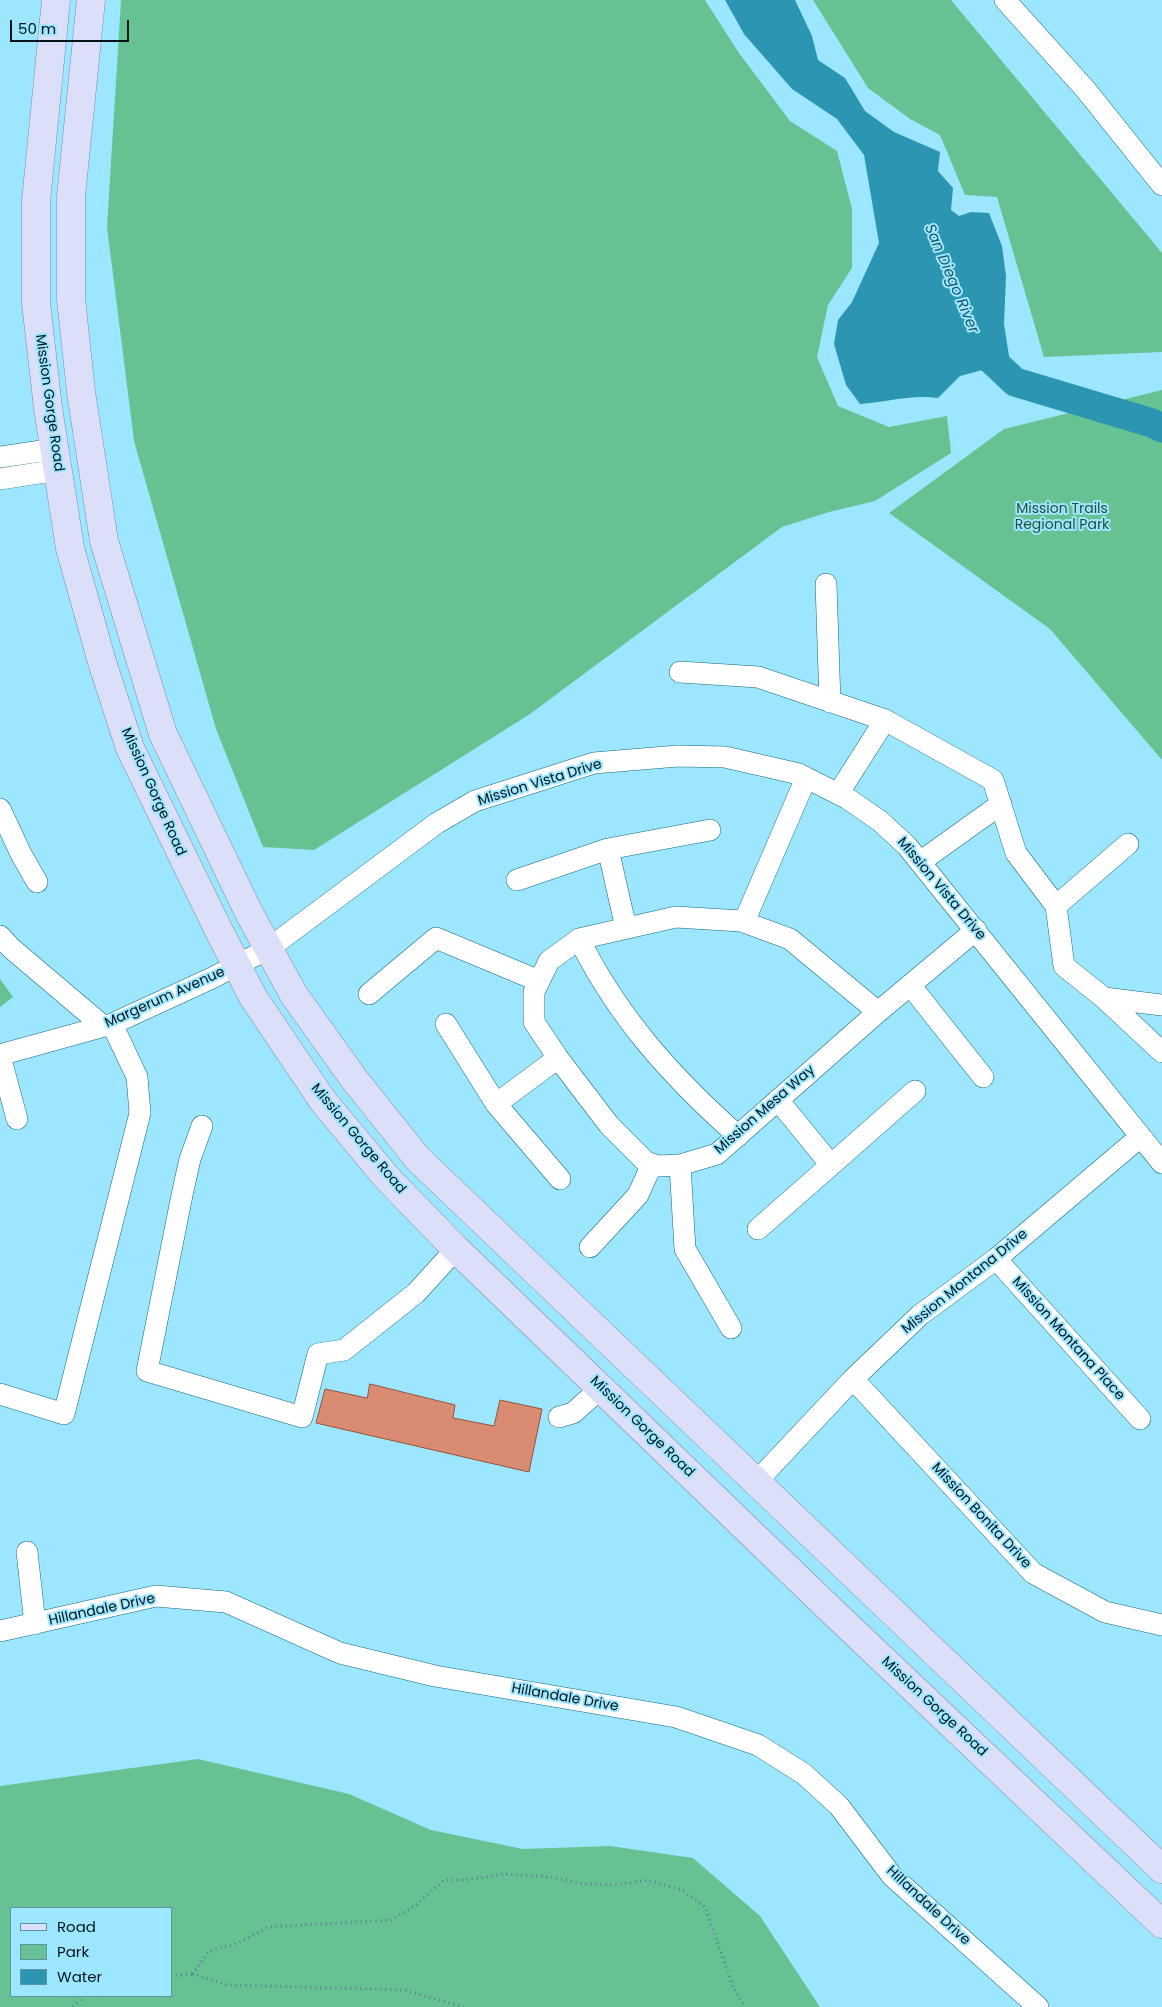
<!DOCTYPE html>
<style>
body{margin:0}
#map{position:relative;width:1162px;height:2007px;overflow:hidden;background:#9ce7ff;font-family:Poppins,sans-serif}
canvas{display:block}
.legend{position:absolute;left:10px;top:1907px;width:162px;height:90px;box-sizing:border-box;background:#9ce7ff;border:1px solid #5e93a3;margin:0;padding:6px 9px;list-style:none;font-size:15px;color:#01141a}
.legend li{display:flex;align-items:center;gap:10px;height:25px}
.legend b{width:25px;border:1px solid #5e93a3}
.scale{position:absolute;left:10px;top:20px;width:119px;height:22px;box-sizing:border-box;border:2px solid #01141a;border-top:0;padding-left:6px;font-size:15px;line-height:18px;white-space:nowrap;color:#01141a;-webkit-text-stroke:4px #9ce7ff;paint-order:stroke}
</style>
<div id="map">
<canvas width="1162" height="2007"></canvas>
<ul class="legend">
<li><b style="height:6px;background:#dcdff8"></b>Road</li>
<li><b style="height:14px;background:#67c293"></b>Park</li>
<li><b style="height:14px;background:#2c95b1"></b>Water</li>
</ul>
<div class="scale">50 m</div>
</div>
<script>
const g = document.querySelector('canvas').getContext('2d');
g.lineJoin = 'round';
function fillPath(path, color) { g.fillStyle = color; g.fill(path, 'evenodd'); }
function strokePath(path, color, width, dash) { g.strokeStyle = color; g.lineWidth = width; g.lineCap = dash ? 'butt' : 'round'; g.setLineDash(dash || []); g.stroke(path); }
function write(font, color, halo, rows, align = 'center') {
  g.font = font + ' Poppins,sans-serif'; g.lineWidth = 4; g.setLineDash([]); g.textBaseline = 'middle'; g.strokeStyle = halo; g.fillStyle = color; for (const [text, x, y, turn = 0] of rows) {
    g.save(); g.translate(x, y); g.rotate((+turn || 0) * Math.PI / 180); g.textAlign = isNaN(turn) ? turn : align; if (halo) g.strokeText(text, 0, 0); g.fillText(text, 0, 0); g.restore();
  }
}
fillPath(new Path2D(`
 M121,0H705L739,53L790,121L837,151L852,209V268L828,305L817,357L838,406L889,427L947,416L951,453L875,501L829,512L782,527L530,714L314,850L263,847L216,729L134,441L107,227Z
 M813,0H951L1162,253V352L1044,357L997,197L965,195L940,135L910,119L868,88Z
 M1162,390V760L1050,629L889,513L1004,429Z
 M0,979L13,997L0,1007Z
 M198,1759L349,1794L431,1830L523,1849L610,1846L693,1858L760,1916L820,2007H0V1786ZM11,1908H171V1996H11Z`), '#67c293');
fillPath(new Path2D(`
 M725,0H795L812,36L818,60L845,78L865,111L894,132L940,152L938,171L953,188L951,210L959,216L971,212L989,213L1002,246L1006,276L1004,324L1009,356L997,366L960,376L938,398C912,394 886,402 860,404L846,385L834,344L838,320L852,302L879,243L864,155L837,119L792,89L744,34Z`), '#2c95b1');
strokePath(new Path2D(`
 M975,335L981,350L1015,382L1152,423L1162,428`), '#2c95b1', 29);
const building = new Path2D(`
 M370,1384L455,1405L453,1418L494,1426L500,1400L542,1409L529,1472L316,1423L325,1389L367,1398Z`);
fillPath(building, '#d98c72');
strokePath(building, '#985239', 1);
const minor = new Path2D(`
 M1005,0L1086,90L1162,185
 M0,457L55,449
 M0,479L58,470
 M826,584L830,702
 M680,672L758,677L885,720L838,794
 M885,720L993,780L1016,853L1056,906L1064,966L1104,998L1162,1052
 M0,809L21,854L37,882
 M920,862L1001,804
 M517,880L608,849
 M1056,906L1128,844
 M676,917L741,921L790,939L878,1012L717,1154L680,1165L658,1166L646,1162L609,1125L558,1058L534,1022V992L549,961L579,939Z
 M744,922L806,778
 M626,928L608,849L710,830
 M0,936L11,948L103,1026
 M579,939C619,1019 672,1077 738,1136
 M910,985L983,1077
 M369,994L436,938L539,981
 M1104,998L1162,1005
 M878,1012L976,930
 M446,1024L496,1104L560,1179
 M0,1055L112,1024L212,978L268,949L437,823L475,801L594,763L678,756L725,757L799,774L848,799L880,821L907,846L1162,1163
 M0,1056L17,1119
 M496,1104L558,1058
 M202,1126L190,1159L182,1195L147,1371L302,1417L318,1354L344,1350L416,1293L456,1249
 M680,1165L685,1249L731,1328
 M831,1165L915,1091
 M758,1229L831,1165L778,1100
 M590,1247L638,1195L652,1164
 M996,1259L1140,1419
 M853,1379L1033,1573L1105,1612L1162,1625
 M0,1394L64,1414L140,1113L137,1077L112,1024
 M559,1417L573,1413L601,1388
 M757,1481L853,1379L920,1315L996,1259L1140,1137
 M27,1552L35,1624
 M0,1631L156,1596L226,1602L340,1653L435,1676L676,1717L758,1745L804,1774L839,1806L892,1876L1038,2007`);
const major = new Path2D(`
 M56,0L36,201V303L48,408L70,548L102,662L130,748L218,929L253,997L323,1101L387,1178L456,1249L834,1613L1162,1924
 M91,0L71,196V299L81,392L104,541L163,734L249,913L294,995L354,1079L418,1159L1162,1869`);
strokePath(minor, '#14687d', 22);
strokePath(major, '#808aa8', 29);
strokePath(new Path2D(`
 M171,1976L193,1974
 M73,2007L84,1996
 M464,2007L404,1990L227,1985L193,1974L209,1951L238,1943L268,1927L391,1920L415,1906L444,1880H466L504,1874L551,1877L583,1884L616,1885L648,1880L682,1890L705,1907L734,1989L745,2007`), '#528392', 3, [1, 4]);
strokePath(minor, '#fff', 21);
strokePath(major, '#dcdff8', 28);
write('14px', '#01141a', '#9ce7ff', [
 ["Mission Gorge Road",49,403,82],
 ["Mission Vista Drive",540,783,-17],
 ["Mission Gorge Road",153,792,66],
 ["Mission Vista Drive",941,889,50],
 ["Margerum Avenue",165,998,-24],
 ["Mission Mesa Way",765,1110,-41],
 ["Mission Gorge Road",358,1139,50],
 ["Mission Montana Drive",965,1282,-39],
 ["Mission Montana Place",1068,1339,48],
 ["Mission Gorge Road",642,1427,44],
 ["Mission Bonita Drive",981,1516,47],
 ["Hillandale Drive",102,1610,-12],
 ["Hillandale Drive",565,1698,10],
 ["Mission Gorge Road",934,1707,43],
 ["Hillandale Drive",928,1906,43]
]);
write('14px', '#234f39', '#9ce7ff', [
 ["Mission Trails",1062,509],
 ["Regional Park",1062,525]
]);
write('italic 15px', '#1e5665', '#9ce7ff', [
 ["San Diego River",951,279,67]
]);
</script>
